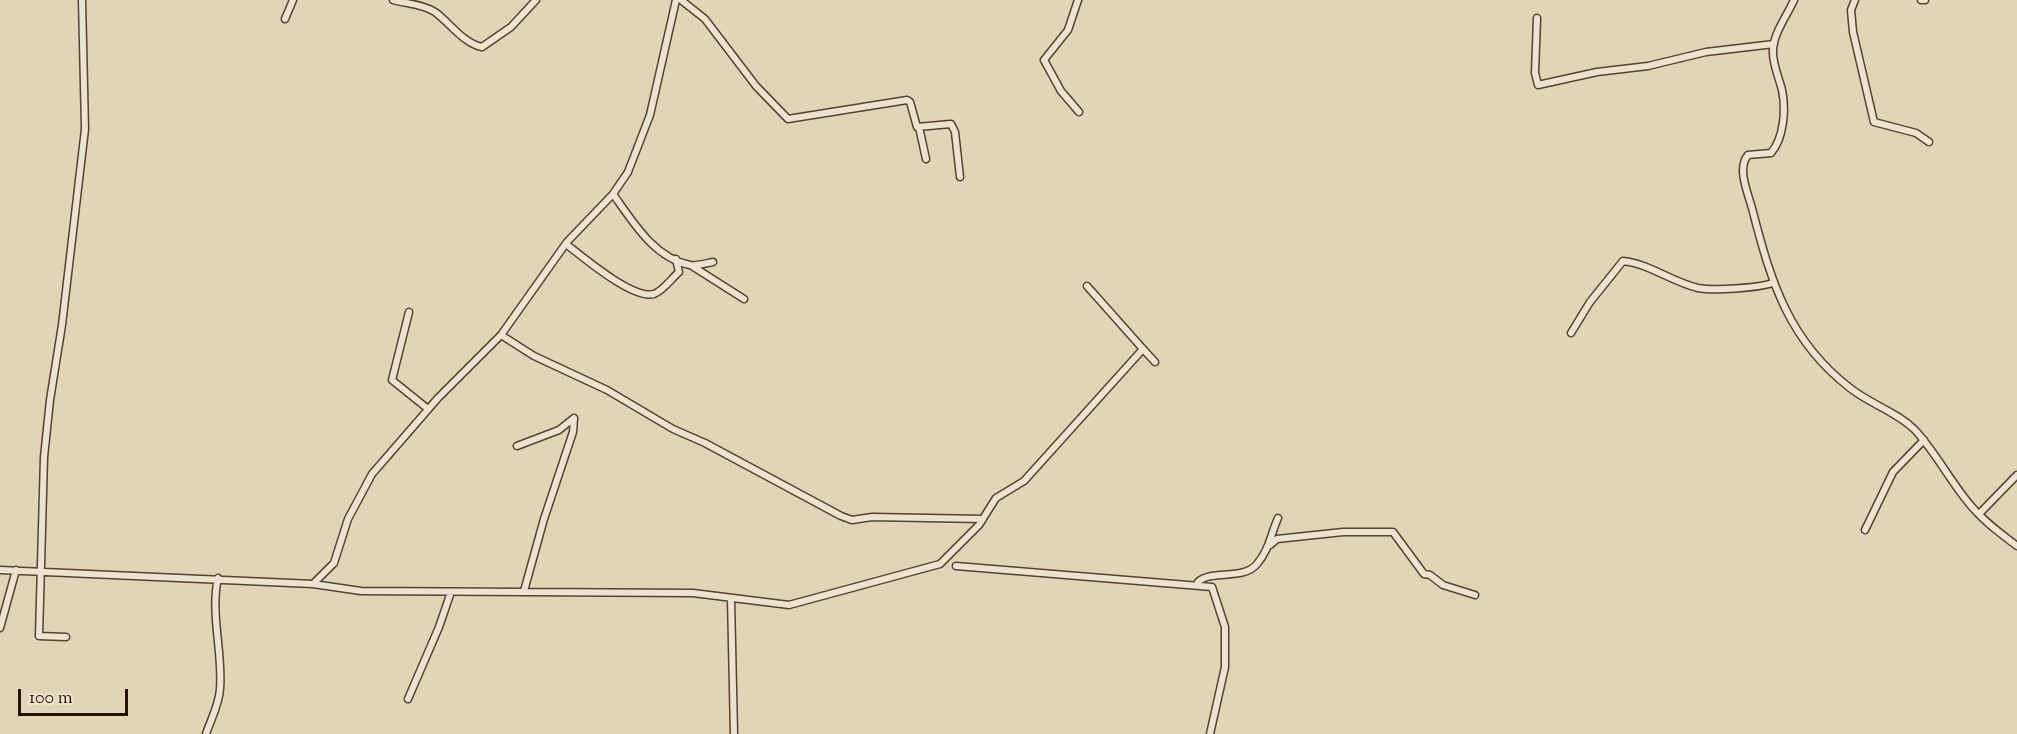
<!DOCTYPE html>
<style>
body{margin:0}
#map{position:relative;width:2017px;height:734px;overflow:hidden;background:#e1d5b8;font-family:"Sorts Mill Goudy",serif}
canvas{display:block}
.scale{position:absolute;left:18px;top:689px;width:110px;height:27px;box-sizing:border-box;border:3px solid #271101;border-top:0;padding-left:8px;font-size:18px;line-height:21px;white-space:nowrap;color:#271101;-webkit-text-stroke:4px #ece4d1;paint-order:stroke}
</style>
<div id="map">
<canvas width="2017" height="734"></canvas>
<div class="scale">100 m</div>
</div>
<script>
const g = document.querySelector('canvas').getContext('2d');
g.lineJoin = 'round';
function strokePath(path, color, width, dash) { g.strokeStyle = color; g.lineWidth = width; g.lineCap = dash ? 'butt' : 'round'; g.setLineDash(dash || []); g.stroke(path); }
const minor = new Path2D(`
 M393,0C407,4 423,4 435,12C450,23 463,43 482,47L511,27L536,0
 M681,0L705,19L756,86L788,119L907,100L910,102L917,127L951,124L955,132L960,177
 M1078,0L1068,30L1044,60L1061,91L1079,112
 M1794,0C1787,16 1772,35 1773,53C1773,65 1779,78 1782,90C1786,109 1784,138 1771,153L1748,155C1736,169 1749,195 1753,212C1771,282 1789,341 1850,388C1870,404 1897,412 1915,430C1937,454 1951,483 1972,507C1985,522 2001,534 2017,546
 M1855,0L1851,10L1853,32L1874,122L1916,133L1929,142
 M1921,0H1925
 M1537,18L1535,73L1538,85L1597,72L1648,66L1706,52L1774,44
 M285,19L293,0
 M919,127L926,159
 M613,194C633,222 654,258 690,265C697,266 707,263 713,262
 M566,244C583,257 633,300 654,294C663,291 672,278 679,272L676,259
 M692,266L744,299
 M1087,286L1143,349
 M409,312L392,380L428,409
 M1571,333L1590,302L1623,261C1650,264 1672,282 1698,288C1714,291 1757,288 1773,283
 M501,335L534,356L607,390L673,429L705,443L841,516L852,520L872,517L983,519
 M517,446L559,430L574,418L573,432L544,519L524,591
 M1979,514L2017,475
 M1865,530L1893,472L1924,440
 M1270,545L1277,539L1343,532H1393L1424,574L1430,575L1443,585L1475,595
 M956,566L1212,587L1225,627V667L1210,734
 M0,570L313,584L334,563L348,519L372,474L438,398L501,335L567,242L613,194L628,172L650,115L676,0
 M1198,582C1211,569 1243,581 1257,564C1269,550 1271,534 1278,518
 M313,584L361,591L693,593L789,605L940,564L979,525L996,498L1024,481L1143,349L1155,362
 M731,598L734,734
 M0,628L16,570
 M66,637L39,636L44,457L50,400L62,325L85,129L82,0
 M408,699L439,627L451,592
 M206,734C211,719 219,705 220,689C223,652 210,614 218,578`);
strokePath(minor, '#56422f', 9);
strokePath(minor, '#ece4d1', 6);
</script>
